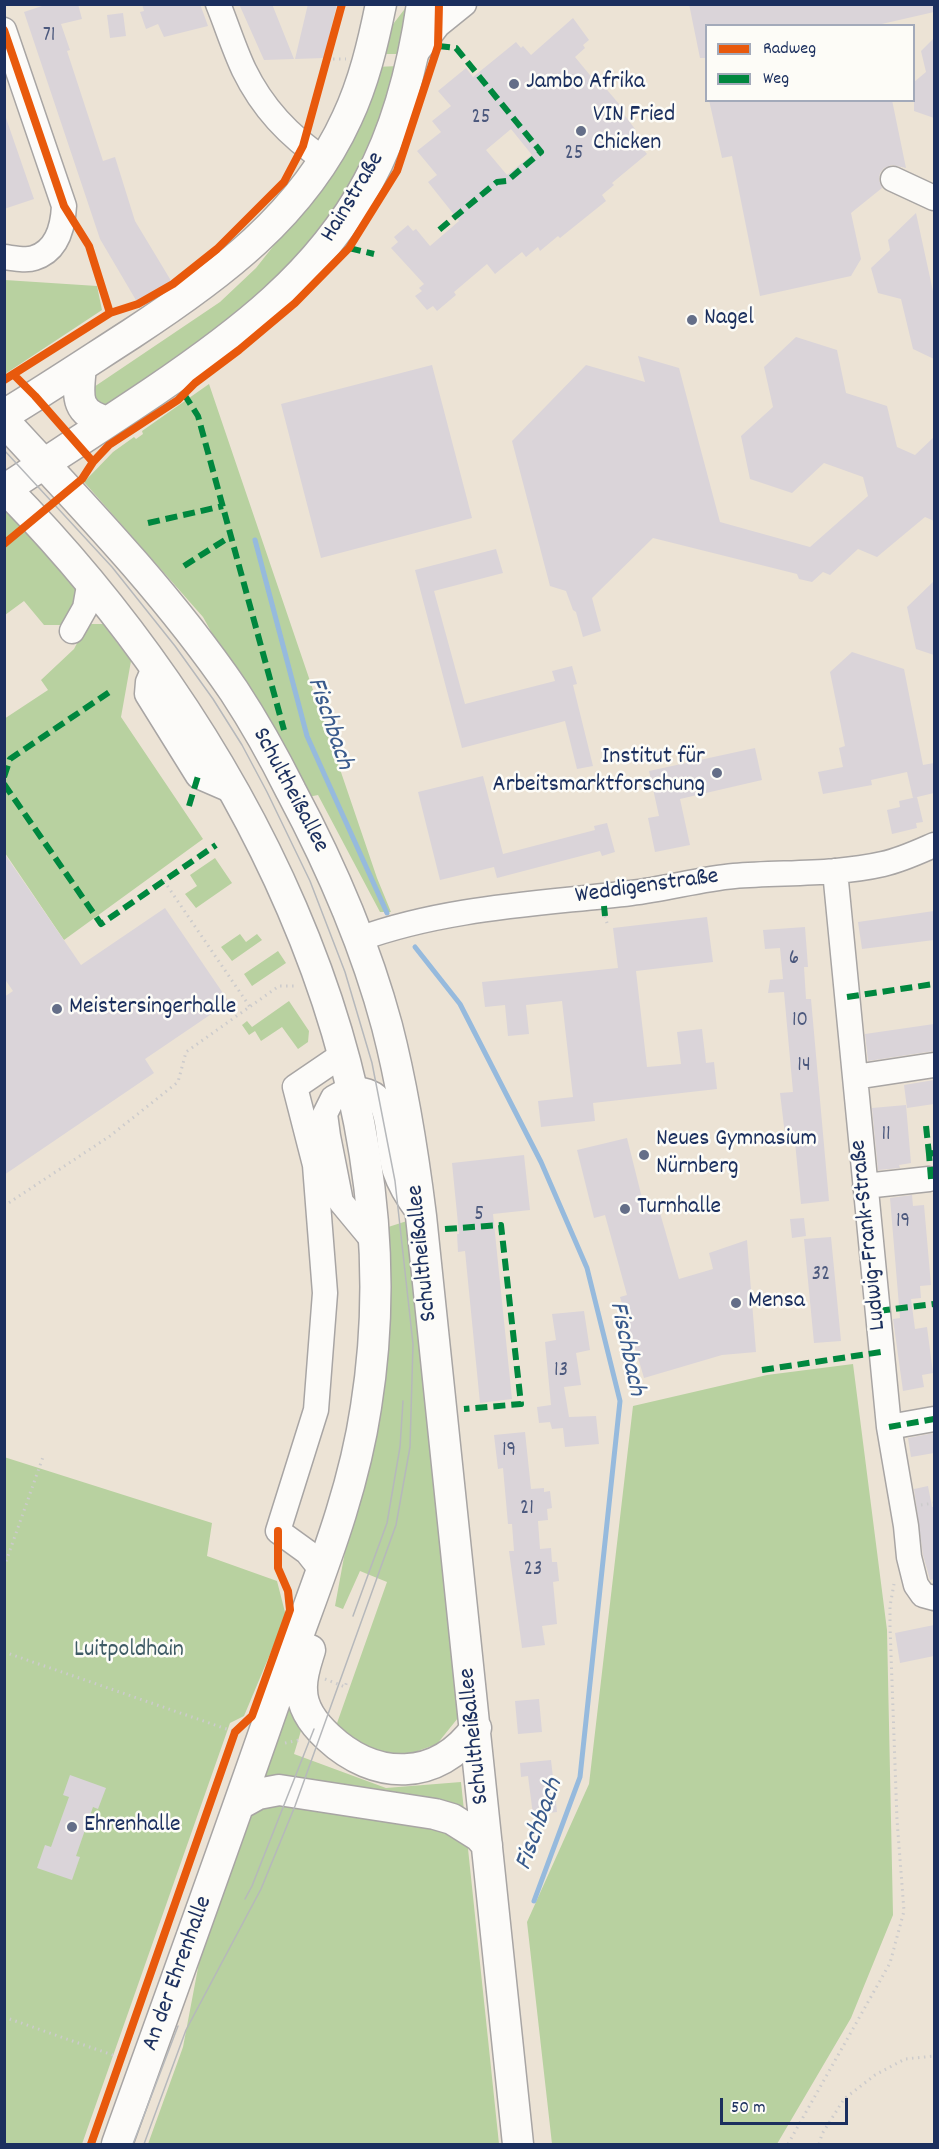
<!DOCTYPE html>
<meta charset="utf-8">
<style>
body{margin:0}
#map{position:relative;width:939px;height:2149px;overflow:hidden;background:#ece3d5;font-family:Dekko,sans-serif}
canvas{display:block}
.frame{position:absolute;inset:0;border:6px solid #1b2f5e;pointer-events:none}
.legend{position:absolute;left:705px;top:24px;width:210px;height:78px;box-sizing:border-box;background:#fdfcf7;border:2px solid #a3aaba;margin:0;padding:8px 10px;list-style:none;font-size:18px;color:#1b2f5e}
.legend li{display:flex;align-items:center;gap:12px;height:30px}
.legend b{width:30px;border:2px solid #a3aaba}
.scale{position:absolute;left:720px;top:2098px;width:128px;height:27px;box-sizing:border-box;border:3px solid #1b2f5e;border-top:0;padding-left:8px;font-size:18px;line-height:21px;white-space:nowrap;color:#1b2f5e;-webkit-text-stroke:4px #fdfcf7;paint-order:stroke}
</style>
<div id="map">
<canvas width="939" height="2149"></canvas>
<div class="frame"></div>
<ul class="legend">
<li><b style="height:8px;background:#e8590c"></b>Radweg</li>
<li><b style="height:8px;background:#00873e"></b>Weg</li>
</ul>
<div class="scale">50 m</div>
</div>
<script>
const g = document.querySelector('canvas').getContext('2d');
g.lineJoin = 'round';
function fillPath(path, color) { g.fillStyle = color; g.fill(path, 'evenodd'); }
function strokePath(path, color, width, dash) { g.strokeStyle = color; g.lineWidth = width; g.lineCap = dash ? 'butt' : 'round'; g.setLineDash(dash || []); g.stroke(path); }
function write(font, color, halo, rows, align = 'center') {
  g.font = font + ' Dekko,sans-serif'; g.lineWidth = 5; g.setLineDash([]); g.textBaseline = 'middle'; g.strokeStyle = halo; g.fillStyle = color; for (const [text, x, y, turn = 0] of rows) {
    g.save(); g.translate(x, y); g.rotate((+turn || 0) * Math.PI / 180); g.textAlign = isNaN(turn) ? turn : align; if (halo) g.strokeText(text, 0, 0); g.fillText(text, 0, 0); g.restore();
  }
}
fillPath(new Path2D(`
 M407,6L402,54H378L387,32Z
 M400,66L393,92L348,197L267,295L102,412L88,391L220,302L256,268L290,225L374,67Z
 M5,280L97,286L102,310L5,374Z
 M209,384L377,878L391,912H380L318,795L303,798L203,617L84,482L113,452L134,437L136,439L143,434L142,431Z
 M4,511L20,517L78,586V603L63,625H44L24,601L5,615Z
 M87,624H103L131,661L121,717L203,839L64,940L5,853L4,719L48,690L41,680L74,649Z
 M215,858L232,883L196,908L185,894L197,886L190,875Z
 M240,934L246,942L257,934L262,940L232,961L221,947Z
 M278,951L286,963L252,986L244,974Z
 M289,1001L309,1031L308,1042L298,1049L282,1027L261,1041L255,1031L249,1035L242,1025L247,1021L252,1027Z
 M410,1220L462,1713L437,1744L404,1756L364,1748L336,1726L387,1582L360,1571L343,1609L335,1606L380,1361L382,1229Z
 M853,1364L887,1630L893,1915L851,2018L777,2144H552L527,1922L589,1784L633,1406L767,1375Z
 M4,1457L212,1523L207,1556L277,1581L286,1616L244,1716L230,1723L82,2144H5Z
 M285,1692L303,1724L294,1754L386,1788L461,1782L499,2144H148L183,2047L209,1910Z`), '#b8d1a0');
strokePath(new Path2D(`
 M255,540L307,736L387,913
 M415,947L460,1004L541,1162L587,1268L620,1401L580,1777L534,1901`), '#96badd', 5);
fillPath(new Path2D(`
 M48,4H78L82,19L61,24L70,50L67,51L103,161L115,157L135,221L173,284L140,307L100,239L24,12Z
 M142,4H200L208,26L164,37L158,24L146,29L140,12L144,11Z
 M239,4H272L294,59L264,60Z
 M308,4H337L324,58L295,59Z
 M689,4H934V12L873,26H706V58H700Z
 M123,13L126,36L110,38L107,15Z
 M573,18L589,40L583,45L585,48L575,57L594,80L597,78L625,111L623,113L635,129L630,133L647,154L612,183L614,185L602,195L606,201L560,238L558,236L540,251L538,247L526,257L522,252L495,274L487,264L454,292L456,295L437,311L433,306L427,310L415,296L422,291L419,288L424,284L391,248L398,242L394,237L408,225L413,231L416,229L430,246L459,221L428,182L437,175L417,151L441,132L432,121L451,106L438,91L466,68L473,77L516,42L521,48L523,46L531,55ZM511,129L532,155L507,175L486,150Z
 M934,38V118L914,111V82L926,72L921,51Z
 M709,100H892L906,168L892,165L884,168L880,173L879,180L882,188L851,213L861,259L851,276L760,296L732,156L722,158Z
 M4,118H6L34,199L4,209Z
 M916,213L934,296V359L913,349L901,299L878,293L871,268L890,250L888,240Z
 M796,337L837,350L846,393L887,406L897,447L915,455L934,437V521L925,517L877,557L858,549L830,575L823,572L812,582L799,579L797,574L653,538L592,598L601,631L583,637L576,612L573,610L566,591L550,586L512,441L586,365L645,382L638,356L679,368L720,522L810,547L868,496L863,477L824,463L792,493L750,479L741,436L773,407L764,367Z
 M432,365L472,518L321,558L281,404Z
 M496,549L503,573L434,591L465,704L555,681L552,671L572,666L577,684L573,685L593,766L577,769L565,721L462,748L415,570Z
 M934,581V655L916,649L907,607Z
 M852,652L904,669L923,765L934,763V793L913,798L907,772L871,780L872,785L823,794L818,772L843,767L839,748L845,746L830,672Z
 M755,748L762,780L680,799L690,845L655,852L648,818L659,816L649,771Z
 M483,776L503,854L595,830L594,826L607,823L615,852L602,856L600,851L497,878L494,867L440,880L418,792Z
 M917,797L923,822L916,823L917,828L892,834L887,810L900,807L899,801Z
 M4,853L81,965L165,908L229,1002L145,1059L154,1073L4,1175V997L13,991L4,978Z
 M934,911V940L862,949L858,922Z
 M707,917L713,962L636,971L647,1067L681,1064L677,1032L702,1029L706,1063L714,1062L717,1089L593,1103L595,1121L541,1127L538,1101L573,1097L562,1001L526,1005L529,1034L508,1036L505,1005L485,1007L482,982L618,968L613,928Z
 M805,927L808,967H804L806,999H811L829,1201L801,1204L795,1142L786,1143L780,1093L793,1092L784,992L768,993L770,980L783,979L780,948L765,949L763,930Z
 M934,1024V1051L868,1061L865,1034Z
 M934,1080V1104L907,1108L904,1085Z
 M906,1105L911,1163L899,1165L900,1168L878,1170L872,1108Z
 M627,1138L643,1202L656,1199L679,1279L713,1269L709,1253L747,1240L756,1352L722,1355L644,1378L620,1297L627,1295L605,1215L594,1218L577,1150Z
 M524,1155L530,1210L493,1214L512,1399L480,1403L465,1251L458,1252L457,1234H459L452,1163Z
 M912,1195L913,1206L924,1205L931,1285L920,1286L921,1298L911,1299L915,1329L927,1327L933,1373L922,1375L924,1387L903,1391L893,1319L900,1318L890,1198Z
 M804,1218L806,1236L792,1238L790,1219Z
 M831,1237L841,1341L814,1343L804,1239Z
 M584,1311L590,1350L576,1353L581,1385L564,1387L569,1417L596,1416L599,1444L565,1447L563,1428L552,1429L550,1422L539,1423L537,1407L551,1405L545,1342L556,1340L552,1314Z
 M525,1432L531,1489L544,1488V1492L550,1491L552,1508L547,1509L548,1520L538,1521L540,1549L551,1548L552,1562H557L559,1581L553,1582L557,1624L542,1626L545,1645L522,1648L509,1551H514L512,1524H508L503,1468L498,1469L494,1435Z
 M934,1433V1453L911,1457L908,1438Z
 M928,1486L932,1507H934V1579L930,1580L923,1555L914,1489Z
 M934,1625V1656L900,1663L895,1633Z
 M539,1699L542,1732L518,1734L515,1701Z
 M551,1760L557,1812L533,1815L528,1776L521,1777L520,1763Z
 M70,1775L106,1788L98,1809L93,1807L76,1856L80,1857L72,1880L37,1868L45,1845L51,1847L69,1797L63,1795Z`), '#dad4d9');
const minor = new Path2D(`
 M218,4C227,26 234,49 244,70C262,107 291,138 325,160
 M4,30L64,206C63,227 57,251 34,258C26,261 13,258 4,257
 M414,56L438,25L464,4
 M893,179L934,198
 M72,631L85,608L90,580
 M155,666L148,682L147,694L198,776L235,792
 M835,871L889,1427L906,1526L909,1557L916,1585L923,1595L934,1598
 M359,939C447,907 540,904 631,893C666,889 700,879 734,876C784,872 835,875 883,864C901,860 918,852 934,845
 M855,1077L934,1065
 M865,1186L929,1179
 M375,1243L341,1202L328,1136L325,1114L333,1098L351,1088C361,1090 375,1091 380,1101C391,1120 388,1151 395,1171C400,1186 409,1200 418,1212
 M889,1427L934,1419
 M322,1571L307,1552L278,1531L316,1410L325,1293L315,1165L295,1087L342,1055`);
const major = new Path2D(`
 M81,367C78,396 74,413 108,422
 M4,415C47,389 89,361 131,334C218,277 303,215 347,118C364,82 373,43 381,4
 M4,421C85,508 167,593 234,691C255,723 274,757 291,791C331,866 365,944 387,1026C403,1088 413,1152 421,1216L518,2144
 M4,487C235,721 420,1070 366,1407C352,1501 315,1586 284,1675C230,1832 173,1988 117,2144
 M4,490C54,457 104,425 153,392C237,335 319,274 368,182C398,127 413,66 422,4
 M310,1650C306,1663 301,1676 302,1690C302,1709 315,1725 328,1737C375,1781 437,1782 476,1728
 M240,1804L258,1794L279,1790L435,1814L452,1819L479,1836L487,1845`);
strokePath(minor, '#a8a5a4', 27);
strokePath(major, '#a8a5a4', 33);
strokePath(new Path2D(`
 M327,59H346
 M164,881L250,1007
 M605,916L607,923
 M4,1206L110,1136L178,1082L186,1052L279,986H296
 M921,1505L934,1503
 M4,1567L43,1457
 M4,1652L241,1734
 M325,1679L345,1687L347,1681
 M285,1743L299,1740
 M4,2017L124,2059
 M788,2144L890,1963L904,1911L897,1820L890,1626V1606L894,1584
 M819,2144L822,2134L844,2099L875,2075L905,2059L934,2056`), '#cccbcc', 3, [1.5, 4.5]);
strokePath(minor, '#fcfbf9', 24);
strokePath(major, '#fcfbf9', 30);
strokePath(new Path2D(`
 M4,450L112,567L175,646L213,699L242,745L267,792L310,881L345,972L372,1063L395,1181L413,1344L410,1447L396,1525L295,1806L261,1889L186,2030L144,2144
 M353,1616L387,1523L400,1447L403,1401
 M245,1899L252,1886L314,1729
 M133,2144L178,2026`), '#b6b8bb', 1.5);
strokePath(new Path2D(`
 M438,46L456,48L541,152L507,181L497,182L439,230
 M349,248L374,254
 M184,394L198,416L284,730
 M148,523L223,506
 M184,566L231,536
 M4,777L10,759L111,691
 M4,784L101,924L216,845
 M189,806L198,776
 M604,906L605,916
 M847,997L934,984
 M926,1126L929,1154
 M931,1179L929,1154L934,1153
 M445,1229L501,1225L521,1404L464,1409
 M878,1311L934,1304
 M762,1370L881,1352
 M889,1427L934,1419`), '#00873e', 6, [12, 6]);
strokePath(new Path2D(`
 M4,30L64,206L89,246L110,313
 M14,375L35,396L93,462
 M4,380L110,313L138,304L173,284L217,249L284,182L303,146L342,4
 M4,544L82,479L93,462L109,445L178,400L195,383L239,350L295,303L349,248L397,171L438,46L439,4
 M91,2144L235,1732L252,1716L290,1610L288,1591L278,1568V1531`), '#e8590c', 8);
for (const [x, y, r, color] of [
 [514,84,6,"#646e88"],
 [581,131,6,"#646e88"],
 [692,320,6,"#646e88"],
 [717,773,6,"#646e88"],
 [57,1009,6,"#646e88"],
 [644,1155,6,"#646e88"],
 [625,1209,6,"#646e88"],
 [736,1303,6,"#646e88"],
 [72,1827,6,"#646e88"]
]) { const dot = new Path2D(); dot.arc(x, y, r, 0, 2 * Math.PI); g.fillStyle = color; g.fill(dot); strokePath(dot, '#fdfcf7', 2); }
write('21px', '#4b587d', null, [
 ["71",49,37],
 ["25",481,119],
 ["25",574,155],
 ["6",794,960],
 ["10",800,1022],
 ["14",804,1067],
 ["11",886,1136],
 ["5",479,1216],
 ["19",903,1223],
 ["32",821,1276],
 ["13",561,1372],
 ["19",509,1452],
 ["21",527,1510],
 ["23",533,1571]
]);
write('24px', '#1b2f5e', '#fdfcf7', [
 ["Jambo Afrika",526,84],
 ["VIN Fried",593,117],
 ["Chicken",593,145],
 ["Nagel",704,320],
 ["Institut für",705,759,"right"],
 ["Arbeitsmarktforschung",705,787,"right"],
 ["Meistersingerhalle",69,1009],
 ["Neues Gymnasium",656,1141],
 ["Nürnberg",656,1169],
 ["Turnhalle",637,1209],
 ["Mensa",748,1303],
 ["Ehrenhalle",84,1827]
], 'left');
write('24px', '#1b2f5e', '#fdfcf7', [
 ["Hainstraße",354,198,-59],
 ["Schultheißallee",289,791,62],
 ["Weddigenstraße",647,888,-8],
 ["Ludwig-Frank-Straße",870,1235,-96],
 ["Schultheißallee",424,1253,-96],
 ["Schultheißallee",476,1736,-96],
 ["An der Ehrenhalle",179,1974,-70]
]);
write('24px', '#3e5b65', '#fdfcf7', [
 ["Luitpoldhain",129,1652]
]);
write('italic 26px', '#395a8c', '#fdfcf7', [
 ["Fischbach",328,724,71],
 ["Fischbach",625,1349,78],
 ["Fischbach",541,1825,-70]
]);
</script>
